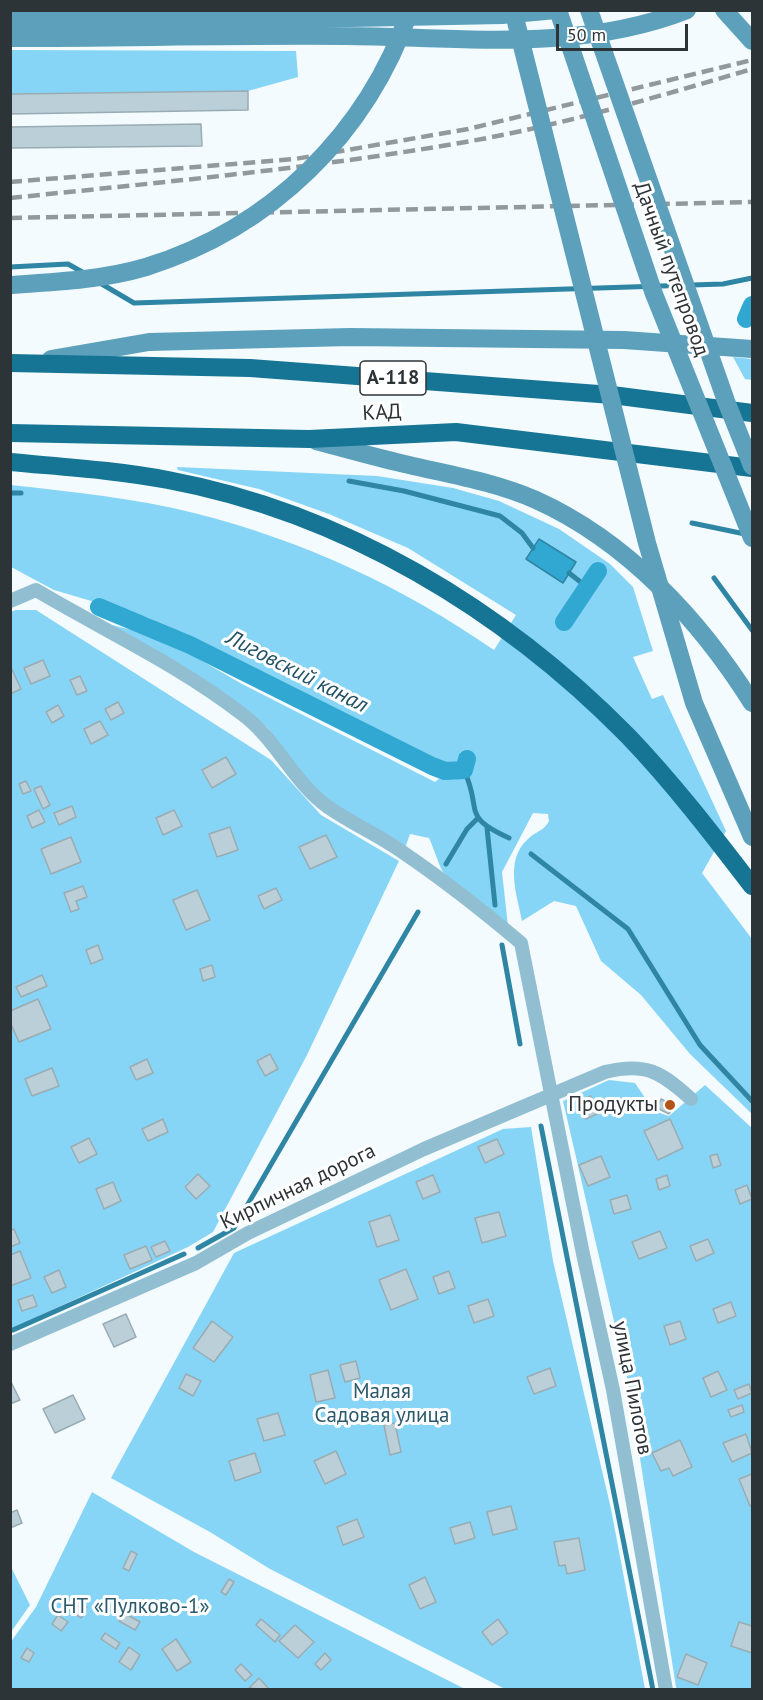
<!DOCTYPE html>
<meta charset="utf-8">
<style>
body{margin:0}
#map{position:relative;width:763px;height:1700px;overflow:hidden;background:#f3fbfe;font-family:"PT Sans",sans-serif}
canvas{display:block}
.frame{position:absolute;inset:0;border:12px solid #2d3438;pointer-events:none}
.scale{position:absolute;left:556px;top:24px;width:132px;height:27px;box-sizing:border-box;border:3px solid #2d3438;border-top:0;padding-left:8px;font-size:18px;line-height:21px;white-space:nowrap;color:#2d3438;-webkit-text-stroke:4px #fff;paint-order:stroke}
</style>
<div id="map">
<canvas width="763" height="1700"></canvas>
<div class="frame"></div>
<div class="scale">50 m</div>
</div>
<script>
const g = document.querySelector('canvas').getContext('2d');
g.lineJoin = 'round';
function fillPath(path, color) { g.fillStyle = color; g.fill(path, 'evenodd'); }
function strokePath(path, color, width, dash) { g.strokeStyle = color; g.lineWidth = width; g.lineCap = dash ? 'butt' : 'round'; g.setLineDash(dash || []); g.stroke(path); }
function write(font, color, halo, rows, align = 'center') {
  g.font = font + ' "PT Sans",sans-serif'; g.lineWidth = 6; g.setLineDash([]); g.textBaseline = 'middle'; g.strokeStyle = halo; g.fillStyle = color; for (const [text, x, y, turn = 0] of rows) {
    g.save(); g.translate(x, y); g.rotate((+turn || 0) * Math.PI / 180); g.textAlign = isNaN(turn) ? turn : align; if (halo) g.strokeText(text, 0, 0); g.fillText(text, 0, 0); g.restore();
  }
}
fillPath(new Path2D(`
 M11,50L296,51L298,77L248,91L11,94Z
 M733,357L752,359V380L745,379Z
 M177,467L377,476L453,488L499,501L559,529L610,564L633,587L653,651L633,657L652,699L663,695L726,831L702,873L752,939V1114L690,1054L641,995L601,961L576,906L554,901L522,921C517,895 504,860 528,839C536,831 544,831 549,821L548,814L533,813L502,872L508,926C485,913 460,893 443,872C440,868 433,846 429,838L410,834L405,848L330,803L308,785L267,727L164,657L100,622L132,630L185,651L242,684L435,782L449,771L149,618L54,590L11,567V485C72,492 135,498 194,513C302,540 403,587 494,650L516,615L408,548L329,514L259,489L178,470Z
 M16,610H36L271,760L321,815L399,861L307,1055L213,1232L188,1247L11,1329L10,612Z
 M609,1080L635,1083L654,1111L669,1116L705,1085L752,1128V1689H677L676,1687L628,1382L563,1101Z
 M531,1127L553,1261L611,1509L645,1689H505L270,1569L210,1532L111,1478L234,1253L503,1129Z
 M92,1492L194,1552L465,1689H11L10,1643L36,1607Z
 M10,1565L30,1605L11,1632H10Z`), '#87d5f6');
const water = new Path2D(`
 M539,539L576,562L563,583L526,559Z`);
fillPath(water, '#30a8d2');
strokePath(water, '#2f85a4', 1.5);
strokePath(new Path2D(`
 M10,267L68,264L84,273
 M100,283L134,303L723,284L752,278
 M349,481L404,491L500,516L522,533L533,548
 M10,493H21
 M692,523L745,534
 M569,573L587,587
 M714,578L752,630
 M464,770C483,811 460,816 509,838
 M487,828L495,905
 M531,854L628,929L700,1045L752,1101
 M446,864L467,829L477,819
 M502,945L520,1044
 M541,1126L653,1690
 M198,1248L234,1228L418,912
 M13,1330L184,1254`), '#2f85a4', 5);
strokePath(new Path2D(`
 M746,319L752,305
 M99,607L190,645L432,766L445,771L464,770L467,759
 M564,622L598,571`), '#30a8d2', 18);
const building = new Path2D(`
 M248,91V110L10,114V94Z
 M201,124L202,146L10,148V127Z
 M43,660L50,676L31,684L24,668Z
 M10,665L21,689L10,694Z
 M80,676L87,691L77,695L70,680Z
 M118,702L124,713L111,720L105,709Z
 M58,705L64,716L52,723L46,712Z
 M100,721L108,735L91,744L84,729Z
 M226,757L236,774L212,788L202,770Z
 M26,781L31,791L23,794L19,784Z
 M41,786L50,805L43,809L34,789Z
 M72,806L76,817L59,825L54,813Z
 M39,810L45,822L32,828L27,816Z
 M174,810L182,826L163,835L156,818Z
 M230,827L238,850L217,857L209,834Z
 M326,835L337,857L310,869L299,847Z
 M71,837L81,862L51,874L41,849Z
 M83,886L87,897L76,901L79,909L71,912L64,893Z
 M276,888L282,900L264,909L258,896Z
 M197,890L210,920L186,930L173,900Z
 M98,945L103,959L91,964L86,950Z
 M212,965L215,977L203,981L200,969Z
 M42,975L47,986L21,997L16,987Z
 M38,999L51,1029L19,1042L10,1022V1011Z
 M270,1054L278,1069L265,1076L257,1061Z
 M147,1059L153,1073L136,1080L130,1067Z
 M52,1068L59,1086L32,1096L25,1079Z
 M591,1096L599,1113L586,1119L578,1102Z
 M661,1099L674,1105L669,1114L657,1108Z
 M163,1119L168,1132L148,1141L142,1129Z
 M670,1119L683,1148L658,1160L644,1131Z
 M89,1138L97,1154L79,1163L71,1147Z
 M497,1139L504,1154L485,1163L478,1147Z
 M717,1154L721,1165L713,1168L710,1156Z
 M601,1156L610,1177L588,1186L579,1165Z
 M198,1174L210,1186L196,1199L185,1187Z
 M433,1175L440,1192L423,1199L416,1182Z
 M667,1175L670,1186L659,1190L656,1179Z
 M113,1182L121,1201L104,1209L96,1189Z
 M747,1185L752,1199L740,1204L735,1190Z
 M627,1195L631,1209L614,1214L610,1200Z
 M499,1212L506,1236L482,1243L475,1218Z
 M390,1215L399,1240L377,1247L369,1222Z
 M14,1229L20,1243L10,1247V1231Z
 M660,1231L667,1248L639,1259L632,1242Z
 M708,1239L714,1253L696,1261L690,1246Z
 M165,1241L170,1251L156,1257L151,1247Z
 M146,1246L152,1260L130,1269L124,1255Z
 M20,1251L31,1278L10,1286V1255Z
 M406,1269L418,1299L391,1310L379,1280Z
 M59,1270L66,1287L52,1293L44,1277Z
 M449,1271L455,1288L439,1294L433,1277Z
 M33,1295L37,1306L22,1311L18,1300Z
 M488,1299L494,1316L474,1323L468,1306Z
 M731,1302L736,1316L718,1323L713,1309Z
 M126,1314L136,1337L114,1347L103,1324Z
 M212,1321L233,1337L214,1362L193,1348Z
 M680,1321L686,1339L670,1345L664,1326Z
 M356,1361L360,1378L345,1382L340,1365Z
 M550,1368L556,1386L534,1394L527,1377Z
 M328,1370L335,1398L316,1402L310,1375Z
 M718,1371L727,1390L711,1397L703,1378Z
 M186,1374L201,1381L193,1396L179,1388Z
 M10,1380L20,1400L10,1404Z
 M749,1384L752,1393L738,1399L734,1390Z
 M73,1395L85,1419L55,1433L43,1409Z
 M742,1405L744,1412L731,1417L728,1410Z
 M278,1413L285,1435L264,1441L257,1419Z
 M395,1423L401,1452L390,1455L384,1425Z
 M746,1434L752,1453L732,1462L723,1443Z
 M680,1440L692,1467L673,1476L669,1468L661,1471L652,1453Z
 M336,1451L346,1474L325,1484L314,1461Z
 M255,1453L261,1472L235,1481L229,1461Z
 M752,1474V1505L750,1506L739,1479Z
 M511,1506L517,1529L493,1535L487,1512Z
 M17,1510L22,1523L10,1528V1513Z
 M357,1519L364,1537L343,1545L337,1527Z
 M470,1522L475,1538L455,1544L450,1528Z
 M579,1538L585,1570L567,1574L565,1565L559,1566L554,1542Z
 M131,1551L137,1554L129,1571L123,1568Z
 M425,1577L436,1602L420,1609L409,1585Z
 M229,1579L234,1582L226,1595L221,1592Z
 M75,1600L87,1607L81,1618L69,1610Z
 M124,1613L140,1622L135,1630L119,1621Z
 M58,1615L68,1622L61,1631L52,1624Z
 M261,1619L280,1635L275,1642L256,1625Z
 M498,1619L508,1633L492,1645L482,1632Z
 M739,1622L752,1626V1653L731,1646Z
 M295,1625L314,1642L298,1658L279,1641Z
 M105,1633L120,1643L116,1649L101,1639Z
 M176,1639L191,1662L177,1671L162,1649Z
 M129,1647L140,1655L131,1670L119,1662Z
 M27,1648L34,1653L29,1662L21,1658Z
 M325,1653L331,1660L321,1670L315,1664Z
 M686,1654L707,1663L698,1685L677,1677Z
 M241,1664L252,1675L245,1681L235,1670Z
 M259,1678L269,1689L268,1690L249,1688Z`);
fillPath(building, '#bbcfd8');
strokePath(building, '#99acb4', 1.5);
strokePath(new Path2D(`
 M10,601L36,590C105,631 179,665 242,714C277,740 293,782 328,807C351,823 376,834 398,849C441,878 482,910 521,943L583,1254L613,1390L666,1690
 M10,1344L196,1263L248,1233L424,1149L605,1072C646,1062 661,1072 691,1099`), '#92bed1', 14);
strokePath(new Path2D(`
 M724,10L752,41
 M10,21L351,18L502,15L556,10
 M10,38C122,38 234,35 346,36C460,37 577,53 687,10
 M51,359L149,342L350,337L624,340L752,349
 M316,441C347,449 378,458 409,465C452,475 495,482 536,500C627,541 700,620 752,703`), '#5ca0bc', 18);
strokePath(new Path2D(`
 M10,363L250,368L612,395L752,413
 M10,433L309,439L456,432L752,468
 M10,462C63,467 116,470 168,480C344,513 503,609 628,736C673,783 713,835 752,886`), '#167594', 18);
strokePath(new Path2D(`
 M10,182L295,159L468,129L752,60
 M10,198C164,182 318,168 471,141C566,124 660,96 752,69
 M10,218L752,202`), '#91999c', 4.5, [12, 6]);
strokePath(new Path2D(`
 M513,10L647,543L694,703L752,837
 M558,10L654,294L752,538
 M589,10L726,401L752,466
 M10,285C55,282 102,280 146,267C271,228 367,134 410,10`), '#5ca0bc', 18);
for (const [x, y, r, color] of [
 [670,1105,6,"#b55316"]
]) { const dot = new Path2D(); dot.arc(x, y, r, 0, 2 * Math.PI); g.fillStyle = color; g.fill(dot); strokePath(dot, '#fff', 2); }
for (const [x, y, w] of [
 [393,378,66]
]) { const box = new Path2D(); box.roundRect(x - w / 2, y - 17, w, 34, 4.5); g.fillStyle = '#fff'; g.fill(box); strokePath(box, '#2d3438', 1.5); }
write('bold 20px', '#2d3438', null, [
 ["А-118",393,378]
]);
write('21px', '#2d3438', '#fff', [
 ["Дачный путепровод",671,269,70],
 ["КАД",382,413,-3],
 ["Кирпичная дорога",298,1187,-26],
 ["улица Пилотов",632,1388,79]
]);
write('21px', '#2d3438', '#fff', [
 ["Продукты",658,1105]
], 'right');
write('21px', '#2a596b', '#fff', [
 ["Малая",382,1392],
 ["Садовая улица",382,1416],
 ["СНТ «Пулково-1»",130,1607]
]);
write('italic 22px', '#225164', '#fff', [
 ["Лиговский канал",297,672,27]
]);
</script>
